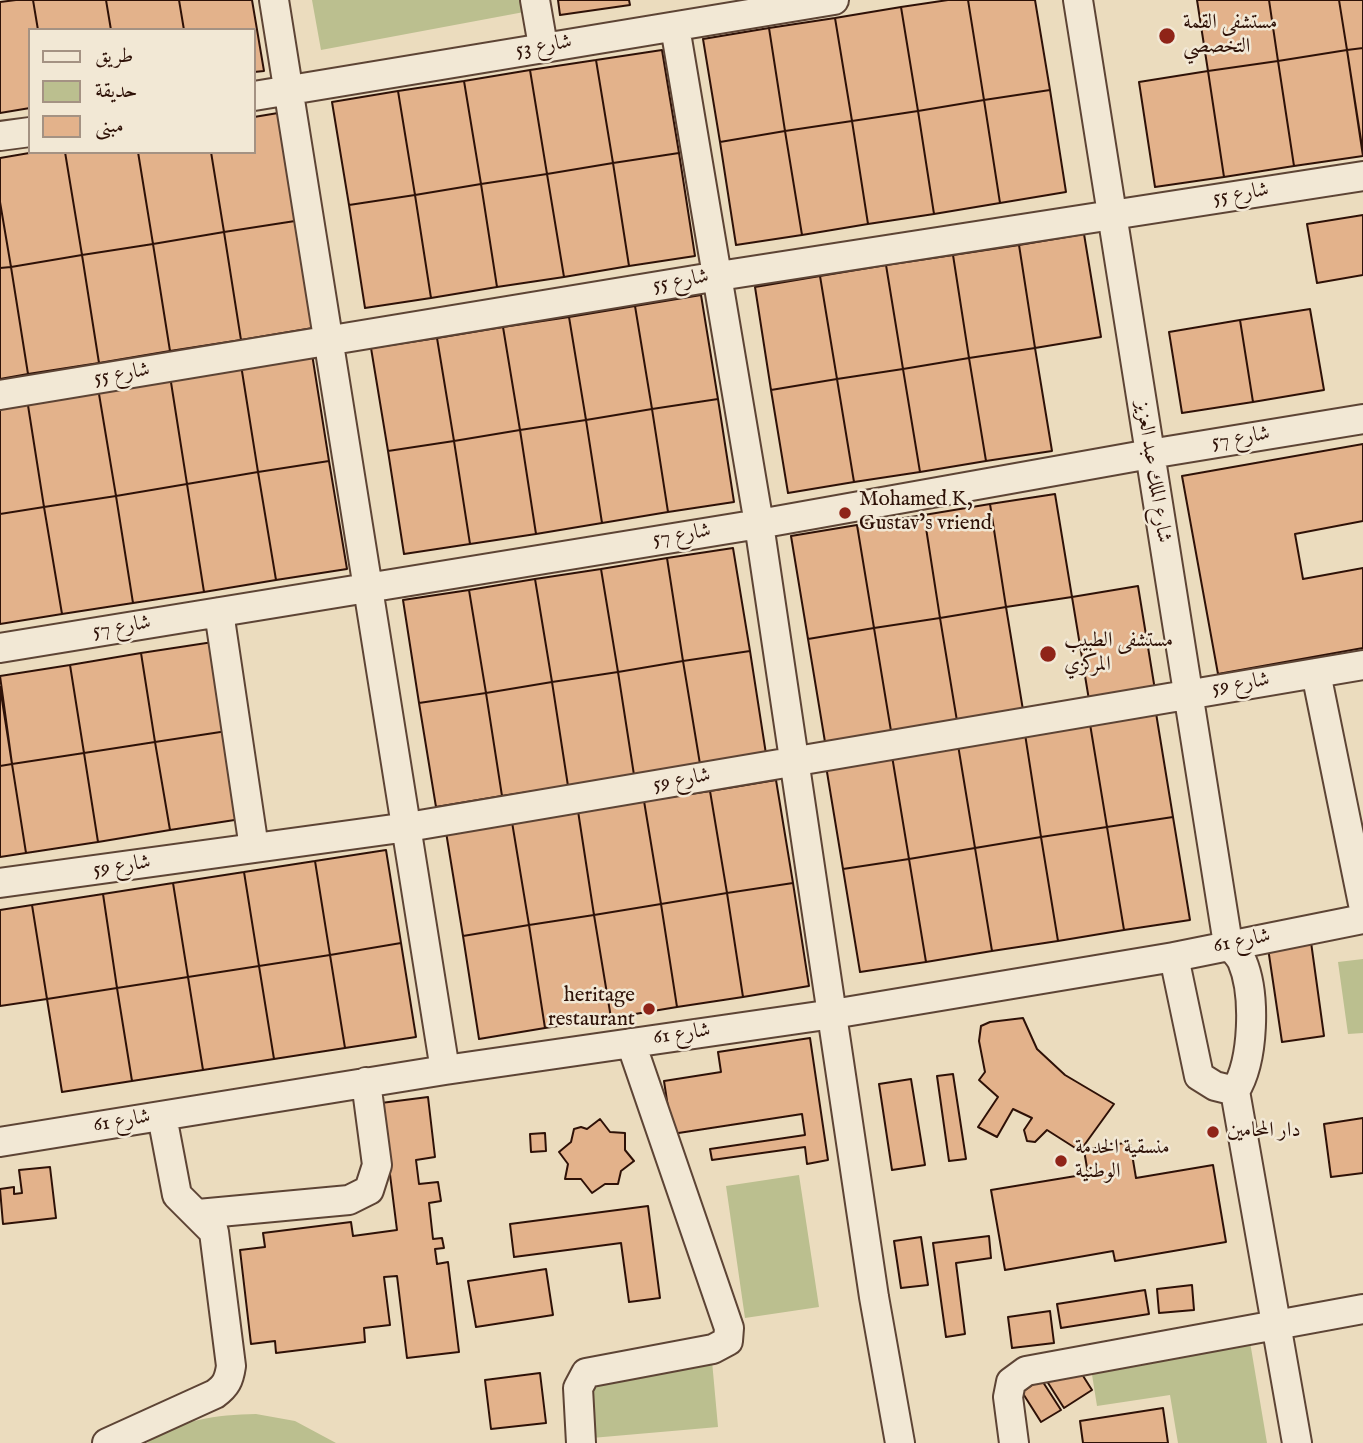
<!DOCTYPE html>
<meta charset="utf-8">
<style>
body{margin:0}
#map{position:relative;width:1363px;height:1443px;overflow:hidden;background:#ebdcbe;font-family:"IM FELL English",Amiri,serif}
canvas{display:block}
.legend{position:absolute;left:28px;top:28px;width:228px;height:126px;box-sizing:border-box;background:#f2e8d5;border:2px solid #a49283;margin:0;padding:9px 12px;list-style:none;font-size:21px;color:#2e1107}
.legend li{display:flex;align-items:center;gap:14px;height:35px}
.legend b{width:35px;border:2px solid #a49283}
</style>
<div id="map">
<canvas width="1363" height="1443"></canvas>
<ul class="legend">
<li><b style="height:9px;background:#f2e8d5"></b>طريق</li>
<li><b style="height:19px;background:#bbbf8f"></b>حديقة</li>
<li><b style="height:19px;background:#e3b28b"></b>مبنى</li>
</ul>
</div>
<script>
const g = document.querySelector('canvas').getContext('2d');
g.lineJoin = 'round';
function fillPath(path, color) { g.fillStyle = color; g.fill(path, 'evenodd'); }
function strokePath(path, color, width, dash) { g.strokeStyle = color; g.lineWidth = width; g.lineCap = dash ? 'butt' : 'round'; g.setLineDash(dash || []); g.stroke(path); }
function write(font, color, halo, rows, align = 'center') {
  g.font = font + ' "IM FELL English",Amiri,serif'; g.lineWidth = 5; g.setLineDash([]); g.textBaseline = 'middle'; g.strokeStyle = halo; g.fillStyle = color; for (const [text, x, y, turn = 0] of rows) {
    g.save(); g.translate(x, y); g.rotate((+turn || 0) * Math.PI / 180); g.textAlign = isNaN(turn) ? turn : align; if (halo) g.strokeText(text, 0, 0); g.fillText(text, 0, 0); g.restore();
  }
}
fillPath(new Path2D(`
 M312,0H522L524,12L321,50Z
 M1363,959V1033L1348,1034L1338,962Z
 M799,1175L819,1307L745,1318L726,1186Z
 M1249,1336L1267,1443H1178L1170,1395L1097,1406L1090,1362Z
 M712,1361L718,1427L580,1439L574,1373Z
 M256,1414L295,1421L336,1443H147C180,1419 216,1415 256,1414Z`), '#bbbf8f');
const building = new Path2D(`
 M16,0H33L38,30H30V108L0,113V2Z
 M33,0H106L111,30H38Z
 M106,0H179L184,30H111Z
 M179,0H252L264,71L254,72V30H184Z
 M558,0H629L630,5L560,15Z
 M948,0H968L984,100L918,111L901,7Z
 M968,0H1035L1050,90L984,100Z
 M1197,0H1269L1278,61L1208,71Z
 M1269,0H1339L1347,50L1278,61Z
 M1339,0H1363V48L1347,50Z
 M901,7L918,111L852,121L835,18Z
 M835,18L852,121L785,131L769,28Z
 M769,28L785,131L720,142L703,39Z
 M1363,48V153L1347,50Z
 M662,50L679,153L613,163L596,60Z
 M1347,50L1363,156L1294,166L1278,61Z
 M596,60L613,163L547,174L530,70Z
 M1278,61L1294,166L1224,177L1208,71Z
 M530,70L547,174L481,184L464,81Z
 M1208,71L1224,177L1155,187L1139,82Z
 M464,81L481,184L415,195L398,91Z
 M1050,90L1066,192L1000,203L984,100Z
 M398,91L415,195L349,205L332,102Z
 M984,100L1000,203L934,214L918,111Z
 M918,111L934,214L868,224L852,121Z
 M278,113L295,221L224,232L211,152H254V117Z
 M852,121L868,224L802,235L785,131Z
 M785,131L802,235L736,245L720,142Z
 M35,152H65L82,255L11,267L0,202V158Z
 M65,152H138L153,244L82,255Z
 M138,152H211L224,232L153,244Z
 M679,153L695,256L629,266L613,163Z
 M613,163L629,266L564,277L547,174Z
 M547,174L564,277L497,287L481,184Z
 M481,184L497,287L431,298L415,195Z
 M415,195L431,298L365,308L349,205Z
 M0,202L11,267L0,268Z
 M1363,215V275L1317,283L1307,224Z
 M295,221L313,328L241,340L224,232Z
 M224,232L241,340L170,351L153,244Z
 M1084,234L1101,337L1035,348L1019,245Z
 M153,244L170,351L99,363L82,255Z
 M1019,245L1035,348L969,358L953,255Z
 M82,255L99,363L28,374L11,267Z
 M953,255L969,358L903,369L886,265Z
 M886,265L903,369L837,379L820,276Z
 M11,267L28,374L0,379V268Z
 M820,276L837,379L771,390L755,287Z
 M701,295L718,399L652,409L635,306Z
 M635,306L652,409L586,420L569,317Z
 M1310,309L1324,390L1253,402L1240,320Z
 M569,317L586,420L520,430L503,327Z
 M1240,320L1253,402L1182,413L1169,332Z
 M503,327L520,430L454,441L437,338Z
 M437,338L454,441L388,451L371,348Z
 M1035,348L1052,451L986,461L969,358Z
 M312,354L329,461L258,472L241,365Z
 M969,358L986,461L920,472L903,369Z
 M241,365L258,472L187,484L170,376Z
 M903,369L920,472L854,482L837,379Z
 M170,376L187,484L116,496L98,388Z
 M837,379L854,482L788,493L771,390Z
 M98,388L116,496L44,507L27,399Z
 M27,399L44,507L0,514V403Z
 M718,399L734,502L668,512L652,409Z
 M652,409L668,512L602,523L586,420Z
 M586,420L602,523L536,534L520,430Z
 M520,430L536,534L470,544L454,441Z
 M454,441L470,544L404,554L388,451Z
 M1363,444V521L1295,534L1303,579L1363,568V648L1218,674L1182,476Z
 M329,461L347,569L276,580L258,472Z
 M258,472L276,580L204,592L187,484Z
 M187,484L204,592L133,603L116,496Z
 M1055,494L1072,597L1006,607L990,504Z
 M116,496L133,603L62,614L44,507Z
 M990,504L1006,607L940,618L924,515Z
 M44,507L62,614L0,624V514Z
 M924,515L940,618L874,628L857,525Z
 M857,525L874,628L808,639L791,536Z
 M733,548L750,651L683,661L667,558Z
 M667,558L683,661L618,672L601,569Z
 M601,569L618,672L552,682L535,579Z
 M535,579L552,682L486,693L469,590Z
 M1138,586L1155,690L1089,700L1072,597Z
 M469,590L486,693L419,703L403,600Z
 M1006,607L1023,710L957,721L940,618Z
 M940,618L957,721L891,731L874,628Z
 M874,628L891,731L825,742L808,639Z
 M213,642L227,731L155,742L141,653Z
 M750,651L766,754L700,764L683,661Z
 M141,653L155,742L84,753L70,665Z
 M683,661L700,764L634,775L618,672Z
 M70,665L84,753L12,764L0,676Z
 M618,672L634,775L568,786L552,682Z
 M552,682L568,786L502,796L486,693Z
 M0,687L12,764L0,766Z
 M486,693L502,796L436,807L419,703Z
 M1156,713L1173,817L1107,827L1090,724Z
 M1090,724L1107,827L1041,837L1025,734Z
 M227,731L241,819L170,830L155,742Z
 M1025,734L1041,837L975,848L958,745Z
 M155,742L170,830L98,842L84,753Z
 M958,745L975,848L909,859L892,756Z
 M84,753L98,842L26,853L12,764Z
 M892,756L909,859L843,869L826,766Z
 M12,764L26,853L0,857V766Z
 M776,780L793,883L727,893L710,791Z
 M710,791L727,893L661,904L644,801Z
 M644,801L661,904L594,915L578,811Z
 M578,811L594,915L529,925L512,822Z
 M1173,817L1190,920L1124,930L1107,827Z
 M512,822L529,925L463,936L446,832Z
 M1107,827L1124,930L1058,941L1041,837Z
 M1041,837L1058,941L992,951L975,848Z
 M975,848L992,951L926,962L909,859Z
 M386,850L401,943L330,955L315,861Z
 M909,859L926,962L860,972L843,869Z
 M315,861L330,955L259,966L244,872Z
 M244,872L259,966L188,977L173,883Z
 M173,883L188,977L117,988L103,894Z
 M793,883L809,986L743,997L727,893Z
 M727,893L743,997L677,1007L661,904Z
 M103,894L117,988L47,999L32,905Z
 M661,904L677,1007L611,1018L594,915Z
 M32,905L47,999L0,1006V910Z
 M594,915L611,1018L545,1028L529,925Z
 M529,925L545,1028L479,1039L463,936Z
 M1311,942L1324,1036L1282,1042L1268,948Z
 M401,943L416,1037L345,1048L330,955Z
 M330,955L345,1048L274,1059L259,966Z
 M259,966L274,1059L203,1070L188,977Z
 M188,977L203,1070L132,1081L117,988Z
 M117,988L132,1081L62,1092L47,999Z
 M1023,1018L1037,1049L1065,1075L1114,1104L1080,1151L1047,1130L1035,1142L1027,1141L1024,1130L1032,1118L1013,1109L997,1137L978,1127L998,1097L979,1080L985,1072L979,1041L981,1026L990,1022Z
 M810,1038L828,1160L807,1164L805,1147L712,1160L710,1149L805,1135L802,1114L672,1134L664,1081L721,1072L718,1052Z
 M953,1074L966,1159L949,1161L937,1076Z
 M911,1079L925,1165L892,1170L879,1084Z
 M428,1097L435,1157L416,1160L419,1184L438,1182L441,1201L429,1203L433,1239L442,1238L444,1248L435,1249L437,1264L448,1262L459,1352L407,1358L397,1276L384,1277L390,1325L364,1328L365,1342L276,1353L275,1341L251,1344L240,1250L265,1247L263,1233L351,1222L353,1236L397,1230L381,1103Z
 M1363,1118V1173L1331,1177L1324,1124Z
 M600,1119L610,1132L625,1133V1150L634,1161L621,1171L618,1184H605L592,1193L581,1179H565L568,1164L559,1152L571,1142L574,1129L581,1127L587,1129Z
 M545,1133L546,1151L531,1152L530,1134Z
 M1130,1142L1136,1178L1213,1165L1226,1242L1115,1261L1113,1251L1005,1270L991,1190L1088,1174L1084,1150Z
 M50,1167L56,1218L3,1224L0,1189L14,1187V1194L22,1193L19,1170Z
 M648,1206L660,1298L629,1302L621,1243L514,1257L510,1224Z
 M989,1236L991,1258L956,1263L965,1334L946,1337L933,1243Z
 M921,1237L928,1285L901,1288L894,1241Z
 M546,1269L553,1315L476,1327L468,1281Z
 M1192,1285L1194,1310L1159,1313L1157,1289Z
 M1145,1290L1149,1314L1061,1328L1057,1304Z
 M1050,1311L1054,1343L1012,1348L1008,1317Z
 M1071,1357L1092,1390L1064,1408L1043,1375Z
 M540,1373L546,1423L491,1429L485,1380Z
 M1041,1379L1061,1410L1041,1422L1022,1392Z
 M1163,1408L1168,1443H1083L1080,1421Z`);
fillPath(building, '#e3b28b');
strokePath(building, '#2e1107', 2);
const minor = new Path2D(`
 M274,0L445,1070
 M535,0L543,46
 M1078,0L1228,944C1233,949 1239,955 1242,961C1256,994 1254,1061 1235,1091L1297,1443
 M675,27L759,524L874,1297L900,1443
 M254,96L834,0
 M0,136L30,132
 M0,395L719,276L1363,176
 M219,612L254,848
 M0,648L759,524L1150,454L1363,419
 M1316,673L1363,904
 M0,883L408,827L1363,665
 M1174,957L1199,1076L1215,1086L1235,1091
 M0,1142L445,1070L833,1014L1174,957L1363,919
 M198,1214L349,1200L369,1190L377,1165L366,1082
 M107,1443L215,1394C226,1386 229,1380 231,1366L214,1232L177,1195L162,1116
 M581,1443L578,1388L586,1373L713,1349L728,1341L729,1328L631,1043
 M1014,1443L1008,1397L1011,1382L1026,1371L1363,1309`);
strokePath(minor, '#5d4435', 32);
strokePath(minor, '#f2e8d5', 28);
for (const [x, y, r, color] of [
 [1167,36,9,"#8f2418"],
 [845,513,7,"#8f2418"],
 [1048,654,9,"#8f2418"],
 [649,1009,7,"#8f2418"],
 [1213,1132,7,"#8f2418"],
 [1061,1161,7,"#8f2418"]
]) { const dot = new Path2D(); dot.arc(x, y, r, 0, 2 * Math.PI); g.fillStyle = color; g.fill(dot); strokePath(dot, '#f2e8d5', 2.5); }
write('21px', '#2e1107', '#f2e8d5', [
 ["مستشفى القمة",1183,24],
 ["التخصصي",1183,48],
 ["Mohamed K,",859,501],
 ["Gustav’s vriend",859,525],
 ["مستشفى الطبيب",1064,642],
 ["المركزي",1064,666],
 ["heritage",635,997,"right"],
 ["restaurant",635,1021,"right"],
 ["دار المحامين",1227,1132],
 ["منسقية الخدمة",1075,1149],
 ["الوطنية",1075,1173]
], 'left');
write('21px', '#2e1107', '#f2e8d5', [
 ["شارع 53",544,47,-9],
 ["شارع 55",1241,195,-9],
 ["شارع 55",681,282,-10],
 ["شارع 55",122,375,-9],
 ["شارع 57",1241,439,-9],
 ["شارع الملك عبد العزيز",1152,472,81],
 ["شارع 57",682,536,-9],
 ["شارع 57",122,628,-9],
 ["شارع 59",1241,685,-9],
 ["شارع 59",682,781,-10],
 ["شارع 59",122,867,-8],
 ["شارع 61",1242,942,-11],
 ["شارع 61",682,1035,-8],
 ["شارع 61",122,1122,-9]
]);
</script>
